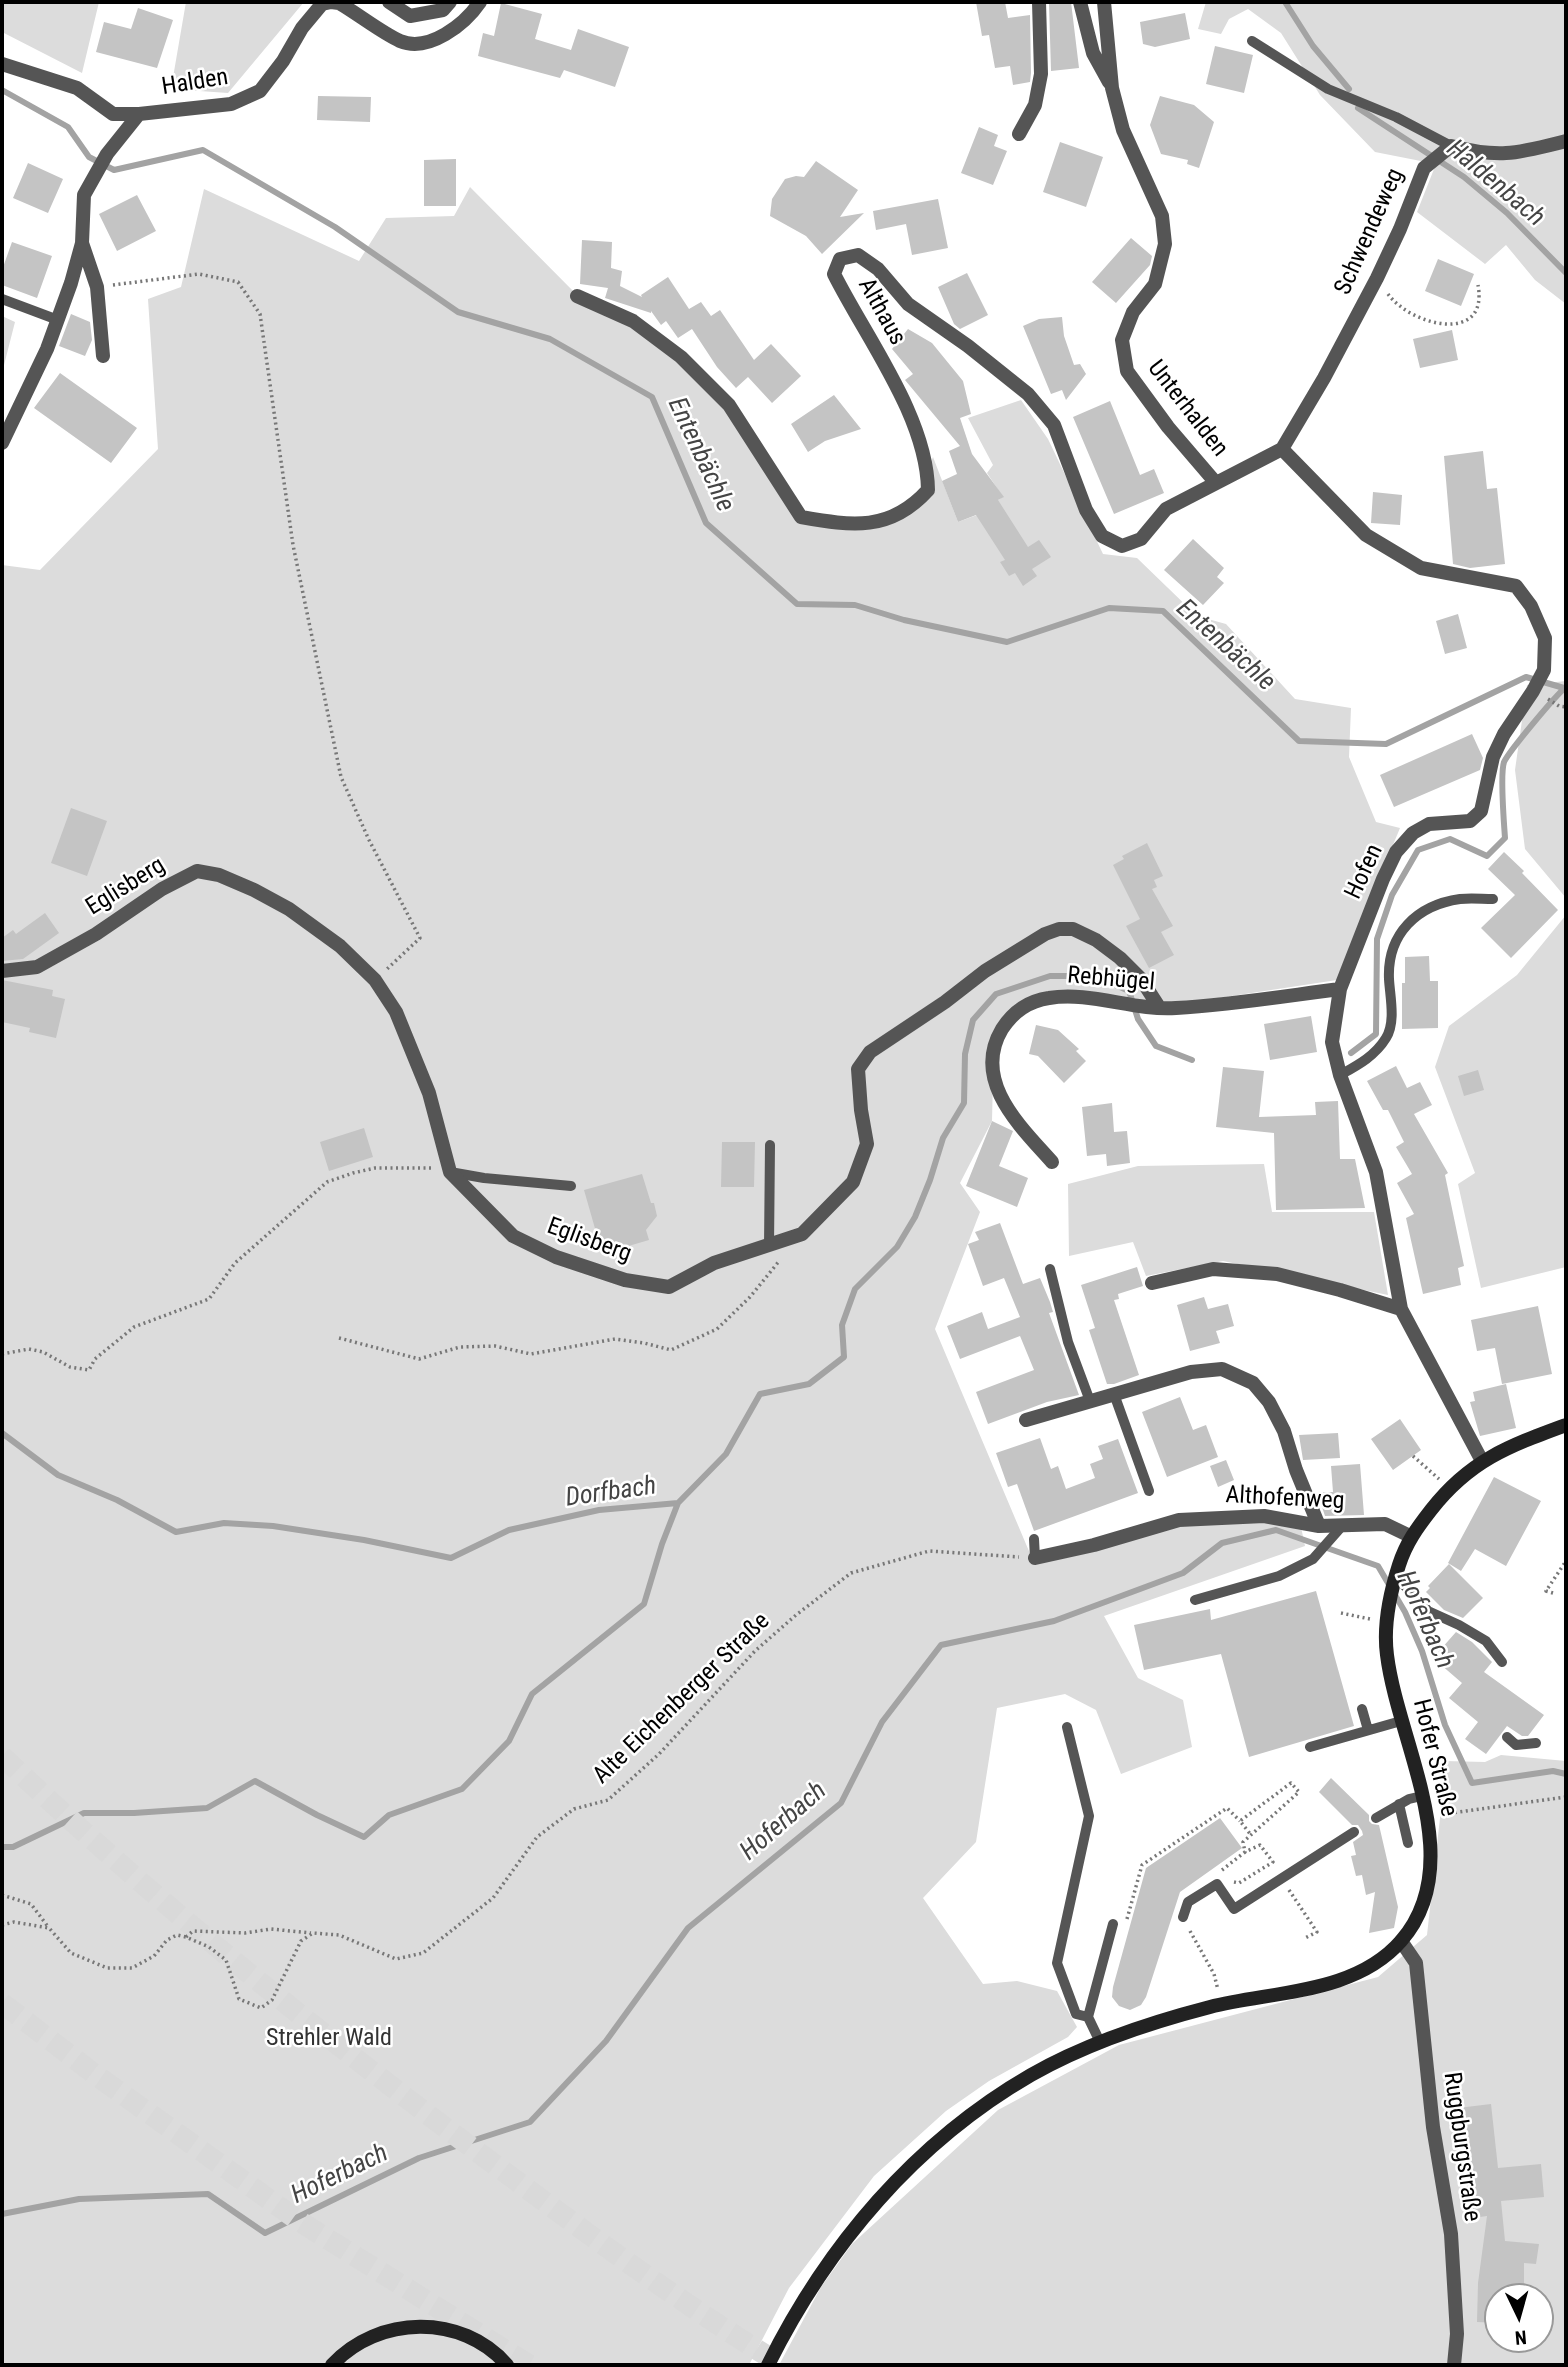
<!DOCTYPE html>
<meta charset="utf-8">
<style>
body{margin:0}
#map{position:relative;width:1568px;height:2367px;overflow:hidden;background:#fff;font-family:"Roboto Condensed",sans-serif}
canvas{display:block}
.frame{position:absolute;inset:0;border:4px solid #000;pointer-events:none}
.north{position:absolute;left:1484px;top:2283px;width:70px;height:70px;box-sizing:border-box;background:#fff;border:2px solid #999;border-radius:50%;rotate:175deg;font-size:19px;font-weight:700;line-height:28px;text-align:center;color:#000}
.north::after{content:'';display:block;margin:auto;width:24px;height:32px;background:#000;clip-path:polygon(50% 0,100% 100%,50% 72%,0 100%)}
</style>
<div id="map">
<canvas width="1568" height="2367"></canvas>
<div class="frame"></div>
<div class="north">N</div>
</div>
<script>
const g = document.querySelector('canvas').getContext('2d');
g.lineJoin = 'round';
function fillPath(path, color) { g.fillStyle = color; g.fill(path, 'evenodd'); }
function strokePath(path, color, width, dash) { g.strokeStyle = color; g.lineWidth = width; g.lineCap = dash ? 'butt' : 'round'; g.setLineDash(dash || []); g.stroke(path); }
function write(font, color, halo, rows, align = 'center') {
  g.font = font + ' "Roboto Condensed",sans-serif'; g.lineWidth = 5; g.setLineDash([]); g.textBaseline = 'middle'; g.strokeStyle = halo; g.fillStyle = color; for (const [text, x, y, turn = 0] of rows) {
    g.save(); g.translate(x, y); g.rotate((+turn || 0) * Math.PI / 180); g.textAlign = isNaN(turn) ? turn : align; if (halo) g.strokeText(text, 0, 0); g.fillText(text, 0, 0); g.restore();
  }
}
fillPath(new Path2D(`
 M2,2H99L82,73L2,32Z
 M186,2H304L228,93L171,89Z
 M1206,2H1566V304L1535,280L1506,245L1485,264L1417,212L1436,164L1375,152L1320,95L1281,33L1248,9L1229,19L1221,34L1198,29Z
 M470,187L577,295L633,321L729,405L801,517L873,524L914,505L933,457L958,522L993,509L992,504L1003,497L987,473L993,465L968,418L1021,400L1048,439L1103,554L1137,558L1197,616L1226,624L1295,699L1351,708L1349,757L1376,822L1400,828L1337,980L1159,1007L1121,1004L1030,1003L998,1037L993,1078L992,1121L960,1183L980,1212L935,1329L1034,1563L1180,1523L1264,1520L1301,1527L1305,1546L1104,1616L1138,1678L1183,1700L1192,1747L1121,1774L1096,1710L1065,1694L997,1708L976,1842L923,1898L983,1984L1017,1981L1057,1991L1077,2027L1068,2037L989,2081L946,2111L874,2176L789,2288L749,2365H2V565L40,570L158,449L148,299L181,287L204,189L359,261L386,218L454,216Z
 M2,316L15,322L2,373Z
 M1566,681V898L1525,849L1515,770L1527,685Z
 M1566,915V1267L1481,1288L1458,1184L1475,1173L1435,1067L1449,1026L1517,975Z
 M1264,1164L1272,1212H1374L1388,1295L1223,1261L1146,1276L1133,1242L1069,1256L1068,1184L1138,1166Z
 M1501,1755L1566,1761V2365H779L821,2287L852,2244L998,2110L1119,2045L1378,1977L1427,1935L1442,1800L1444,1761L1485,1762ZM1498,2297H1540V2339H1498Z`), '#dcdcdc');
strokePath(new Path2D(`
 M1285,2L1313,46L1349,89
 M2,90L68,127L89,157L114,170L203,150L335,227L458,312L550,339L652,397L706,523L797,604L855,605L904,620L1007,642L1109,608L1163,611L1299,741L1386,744L1526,677L1564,688
 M1358,108L1464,177L1507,213L1566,273
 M1351,1053L1376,1034L1377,939L1392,895L1418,850L1450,839L1487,856L1505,838C1504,824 1500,774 1504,762C1510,750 1555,696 1566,687
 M2,1433L58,1475L117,1500L176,1532L224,1523L273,1526L364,1540L451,1558L509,1530L599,1510L678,1503L726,1454L760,1394L809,1384L844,1357L842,1325L855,1289L897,1247L915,1217L930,1180L943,1138L964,1103L965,1054L973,1020L996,994L1050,976H1095L1129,991L1138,1019L1156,1046L1192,1060
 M2,1847H13L84,1813H134L207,1808L255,1781L317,1815L364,1837L389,1815L462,1789L509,1741L532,1694L644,1604L662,1544L678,1503
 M2,2214L79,2199L208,2194L265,2233L419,2158L530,2122L606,2041L688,1928L841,1803L882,1722L941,1645L1054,1621L1183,1573L1222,1543L1276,1530L1378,1566L1405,1612L1422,1651L1445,1725L1472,1783L1553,1771L1566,1774`), '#a3a3a3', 6);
fillPath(new Path2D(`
 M976,2H1005L1008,18L1030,15L1031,73L1030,82L1013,85L1010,66L995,68L989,35L982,36Z
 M1071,2L1079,68L1051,71L1049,4Z
 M501,3L542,14L535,39L571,50L578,29L629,47L615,87L564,70L560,78L478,56L483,33L494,36Z
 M138,8L173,20L157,68L96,52L104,22L131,29Z
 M1185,13L1190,39L1155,47L1143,44L1140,22Z
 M1215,46L1253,55L1244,93L1206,84Z
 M318,96L371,97L370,122L317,120Z
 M1160,96L1194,105L1214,122L1199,168L1187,164L1188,160L1161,154L1150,125Z
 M979,127L998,135L994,146L1007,151L993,185L961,173Z
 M1060,142L1103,157L1086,207L1043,192Z
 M456,159V206H424V160Z
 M816,161L858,190L840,217L864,213L822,254L806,236L770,216L772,199L785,179L796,176L804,177Z
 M28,163L63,179L48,213L13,198Z
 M137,195L156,231L117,251L99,214Z
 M938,199L948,248L912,255L906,224L876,230L873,211Z
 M1131,238L1152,256L1150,265L1116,303L1092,282Z
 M582,240L612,242L611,268L622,271L620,286L642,297L641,295L668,277L689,309L701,302L711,316L720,310L754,360L771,344L801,376L772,403L748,377L736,388L717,367L692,329L678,338L666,321L661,325L651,311V313L605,298L608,288L580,284Z
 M12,242L52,256L37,298L2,285V270Z
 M1438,259L1474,274L1461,306L1425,291Z
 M967,273L988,315L960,329L954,324L938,287Z
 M71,314L90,322L92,340L85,356L59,346Z
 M1062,317L1064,336L1074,365L1080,364L1086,374L1066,400L1062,390L1051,394L1023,326L1039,319Z
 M908,329L932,343L963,381L971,414L960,418L972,454L1004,497L998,500L1028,547L1039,540L1051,557L1032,569L1037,576L1023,586L1015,573L1009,576L1000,562L1005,560L976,515L958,522L942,481L957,474L949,451L960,446L905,380L913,374L892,349Z
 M1452,330L1458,360L1420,368L1413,339Z
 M60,373L137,428L111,463L34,408Z
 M834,395L861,429L825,441L808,452L791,424Z
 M1110,401L1140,475L1154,469L1164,493L1114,514L1073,417Z
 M1483,451L1487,489L1497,488L1505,564L1470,568L1453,564L1444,456Z
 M1373,492L1402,495L1400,525L1371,523Z
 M1193,539L1224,568L1217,577L1224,583L1203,605L1164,570Z
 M1458,614L1467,648L1445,654L1436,621Z
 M1472,734L1483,758L1480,770L1394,807L1380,775Z
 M71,808L107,821L87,876L51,863Z
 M1147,843L1163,876L1154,880L1157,887L1152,889L1173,926L1161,932L1174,955L1149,968L1126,926L1140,919L1113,865L1124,859L1122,856Z
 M1504,852L1524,871L1522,873L1558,910L1511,958L1481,928L1515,895L1488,869Z
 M45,913L59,933L23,959L2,961V938L13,930L16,934Z
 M1429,956L1430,981H1438V1028L1402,1029V983H1405V957Z
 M2,980L53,990L52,996L65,999L56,1038L29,1032L30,1028L2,1022Z
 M1311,1016L1317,1052L1270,1060L1264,1024Z
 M1036,1025L1058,1030L1079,1049L1076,1051L1086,1061L1064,1083L1038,1056L1029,1054Z
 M1396,1066L1407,1088L1420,1082L1432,1105L1414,1114L1448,1173L1445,1175L1464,1266L1458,1268L1461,1285L1423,1294L1406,1218L1414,1214L1397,1183L1412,1174L1396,1147L1404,1142L1388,1110H1383L1367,1081Z
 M1223,1067L1264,1071L1259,1117L1316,1115L1315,1102L1338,1101L1340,1159H1355L1365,1208L1276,1210L1274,1133L1216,1127Z
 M1478,1070L1484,1090L1464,1096L1458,1076Z
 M1112,1103L1114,1132L1127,1131L1130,1163L1107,1166L1106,1154L1087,1156L1082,1107Z
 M992,1121L1013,1131L999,1166L1028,1178L1017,1207L966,1186Z
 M364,1128L373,1157L329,1171L320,1142Z
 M722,1142H755L754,1187H721Z
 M642,1174L651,1203H654L657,1216L646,1230L649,1240L608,1252L606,1244L600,1246L584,1190Z
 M1000,1223L1023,1284L1040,1278L1050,1302L1053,1312L1049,1313L1079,1395L1047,1402L988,1424L976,1392L1034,1370L1020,1336L960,1359L947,1326L982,1312L988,1329L1020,1317L1004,1278L983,1286L968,1244L979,1240L975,1232Z
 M1137,1267L1143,1286L1118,1294L1119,1299L1114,1300L1139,1375L1114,1384H1107L1089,1330L1095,1328L1081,1285Z
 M1204,1297L1208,1309L1228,1304L1234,1326L1216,1331L1220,1343L1190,1351L1177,1305Z
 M1538,1306L1552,1374L1502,1384L1495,1348L1477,1351L1471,1320Z
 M1506,1384L1516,1428L1480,1436L1470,1402L1475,1401L1473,1392Z
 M1180,1397L1193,1430L1206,1425L1218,1457L1167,1477L1142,1412Z
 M1400,1419L1421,1450L1393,1470L1371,1439Z
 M1338,1433L1340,1458L1303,1460L1299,1435Z
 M1040,1438L1051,1469L1058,1466L1066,1489L1095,1478L1090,1464L1103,1459L1098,1446L1118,1439L1138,1493L1034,1531L1017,1484L1008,1487L996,1453Z
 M1226,1460L1234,1480L1218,1487L1210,1466Z
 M1360,1464L1364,1515L1325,1516L1322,1507L1321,1492H1333L1331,1466Z
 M1494,1477L1541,1501L1506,1566L1475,1549L1461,1571L1448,1563Z
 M1449,1564L1483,1598L1463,1618L1444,1610L1426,1592L1430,1588L1428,1586Z
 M1316,1591L1354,1726L1249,1757L1221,1654L1144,1670L1134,1625L1210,1609L1211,1620Z
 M1456,1632L1472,1642L1492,1662L1484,1672L1544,1715L1528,1736H1522L1507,1726L1486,1754L1465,1739L1478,1722L1449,1698L1462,1683L1433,1658Z
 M1331,1778L1369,1815V1821L1372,1824L1379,1825L1398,1907L1394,1928L1369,1933L1375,1892L1366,1895L1362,1875L1356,1876L1351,1856L1356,1855L1353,1842L1363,1835L1362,1831L1358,1825H1352L1319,1792Z
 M1220,1818L1242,1848L1180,1892L1146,1997L1141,2005L1130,2010L1119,2006L1112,1997L1113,1987L1146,1868Z
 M1491,2104L1498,2168L1541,2164L1544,2197L1501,2201L1505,2241L1539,2244L1536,2264L1524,2263V2297H1498V2323L1477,2322L1478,2283L1487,2216L1473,2218L1472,2201H1467L1458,2108Z`), '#c4c4c4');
strokePath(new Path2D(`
 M2,1756C153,1900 316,2031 483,2156C580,2228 678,2302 782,2365
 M2,2003L93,2073L299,2221L529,2365`), '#d9d9d9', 21, [21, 10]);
strokePath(new Path2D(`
 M113,285L199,274L238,282L260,314L293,545L341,777L369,840L420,938L387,969
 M1388,294C1411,326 1489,345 1478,285
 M1548,699L1559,706L1566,707
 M339,1338L419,1359L460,1347L495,1346L531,1354L615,1339L644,1343L671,1350L717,1329L750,1297L780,1260
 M2,1354L29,1349L43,1352L70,1367L89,1370L95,1359L134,1327L209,1299L235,1263L327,1182L353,1173L375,1168H431
 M1413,1456L1439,1479
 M1553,1593L1546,1591L1566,1561
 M1341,1613L1370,1619
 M1444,1814L1566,1797
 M1222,1870L1245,1852L1243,1842L1299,1792L1291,1783L1240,1821L1251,1835
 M1234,1882L1239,1883L1273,1862L1260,1845L1245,1852
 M1289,1890L1317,1932L1305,1938
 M2,1895L31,1904L49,1928
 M1127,1919L1142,1865L1227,1808L1240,1821
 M2,1925L14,1922L49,1928L71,1953L107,1968H132L154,1956L167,1940L177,1935L186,1937L209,1947L226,1960L239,1999L261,2008L272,2000L301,1941L313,1933L339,1935L396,1959L423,1953L493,1898L537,1837L574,1809L608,1800L659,1754L755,1651L796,1615L851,1573L929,1551L1019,1557
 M1190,1931L1214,1974L1218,1990
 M186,1937L193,1931L245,1933L271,1929L311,1933`), '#777', 3.5, [2, 3.5]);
strokePath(new Path2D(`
 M1252,41L1328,89L1396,117L1451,146
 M2,299L58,320
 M1340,1075C1358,1065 1375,1056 1386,1038C1396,1022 1390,997 1389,979C1387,934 1417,905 1460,899C1471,898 1482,899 1493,899
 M450,1172L484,1178L571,1186
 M769,1246L770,1145
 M1050,1269L1068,1342L1090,1401
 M1114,1394L1149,1491
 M1034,1539L1035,1558
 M1395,1575L1428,1611L1459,1625L1486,1641L1502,1662
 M1195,1600L1279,1576L1313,1559L1343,1525
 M1362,1709L1368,1730
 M1067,1727L1089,1816L1057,1963L1076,2014L1088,2017
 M1507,1737L1516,1745L1536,1743
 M1310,1747L1401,1721
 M1399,1804L1408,1843
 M1376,1818L1409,1799L1422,1796
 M1183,1917L1188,1902L1217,1884L1234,1909L1354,1832
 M1100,2042L1088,2017L1113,1924`), '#555', 10);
strokePath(new Path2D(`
 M389,2L410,16L443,10L450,2
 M1080,2L1093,53L1109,82
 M1104,2L1112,88L1123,130L1162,216L1165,244L1155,284L1133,312L1122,340L1127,371L1168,427L1216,483
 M2,64L77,88L113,114H139L231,104L260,91L283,61L302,28L322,4L331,2L339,3C358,14 382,33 400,41C429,53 465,24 480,2
 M1019,134L1035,105L1041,74L1039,2
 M577,296L633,321L681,357L729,405L801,517C852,526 890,532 928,490C927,417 866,338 834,274L840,259L858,255L878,269L908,304L968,346L1028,394L1054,425L1086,510L1102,536L1122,546L1141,539L1166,509L1282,449L1324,378L1377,278L1400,229L1424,168L1451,146C1501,159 1518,153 1566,141
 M103,356L97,287L82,243L84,195L107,154L139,114
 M2,443L47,349L71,283L82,243
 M1282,449L1366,535L1421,568L1516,586L1531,606L1545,638L1544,670L1533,691L1504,734L1493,757L1481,811L1470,821L1429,824L1413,833L1396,852L1383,879L1340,989L1332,1042L1340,1075L1376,1172L1401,1309L1482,1461
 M2,971L37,967L96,934L162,889L197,871L219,875L254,890L289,909L340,946L375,980L396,1012L429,1093L450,1172L513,1236L556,1257L625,1280L669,1287L714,1263L802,1234L853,1182L867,1144L861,1110L858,1069L870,1052L945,1002L985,971L1045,934L1059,929H1073L1096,940L1120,958L1141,979L1159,1007
 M1052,1162C1021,1127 971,1081 1002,1029C1013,1012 1028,1001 1049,998C1090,991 1134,1011 1176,1008C1230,1005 1285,996 1340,989
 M1152,1283L1213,1269L1277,1274L1340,1290L1401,1309
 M1026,1420L1191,1372L1222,1369L1253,1383L1269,1402L1284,1431L1296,1470L1319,1526
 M1035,1558L1094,1545L1179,1520L1264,1516L1319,1526L1385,1524L1410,1536
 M1401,1941L1416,1963L1433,2127L1451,2234L1457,2334L1454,2365`), '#555', 14);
strokePath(new Path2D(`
 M332,2365C378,2315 462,2313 507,2365
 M768,2365C827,2246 915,2142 1031,2075C1087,2043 1148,2023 1210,2007C1273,1991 1355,1994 1401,1941C1470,1862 1398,1744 1387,1655C1383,1625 1390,1593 1399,1565C1406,1543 1417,1528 1431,1510C1470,1460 1509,1446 1566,1425`), '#222', 14);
write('24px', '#000', '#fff', [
 ["Halden",195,83,-9],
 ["Schwendeweg",1370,232,-66],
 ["Althaus",881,312,61],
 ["Unterhalden",1187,409,52],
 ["Hofen",1365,872,-65],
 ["Eglisberg",126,887,-32],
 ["Rebhügel",1111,980,5],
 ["Eglisberg",589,1241,20],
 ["Althofenweg",1285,1499,3],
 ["Alte Eichenberger Straße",682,1699,-44],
 ["Hofer Straße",1434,1758,76],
 ["Ruggburgstraße",1461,2147,82]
]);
write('24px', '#333', '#fff', [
 ["Strehler Wald",329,2039]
]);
write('italic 26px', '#444', '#fff', [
 ["Haldenbach",1495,184,40],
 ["Entenbächle",700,455,65],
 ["Entenbächle",1225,646,42],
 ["Dorfbach",611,1493,-8],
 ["Hoferbach",1424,1620,66],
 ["Hoferbach",784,1822,-41],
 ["Hoferbach",340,2175,-26]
]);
</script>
